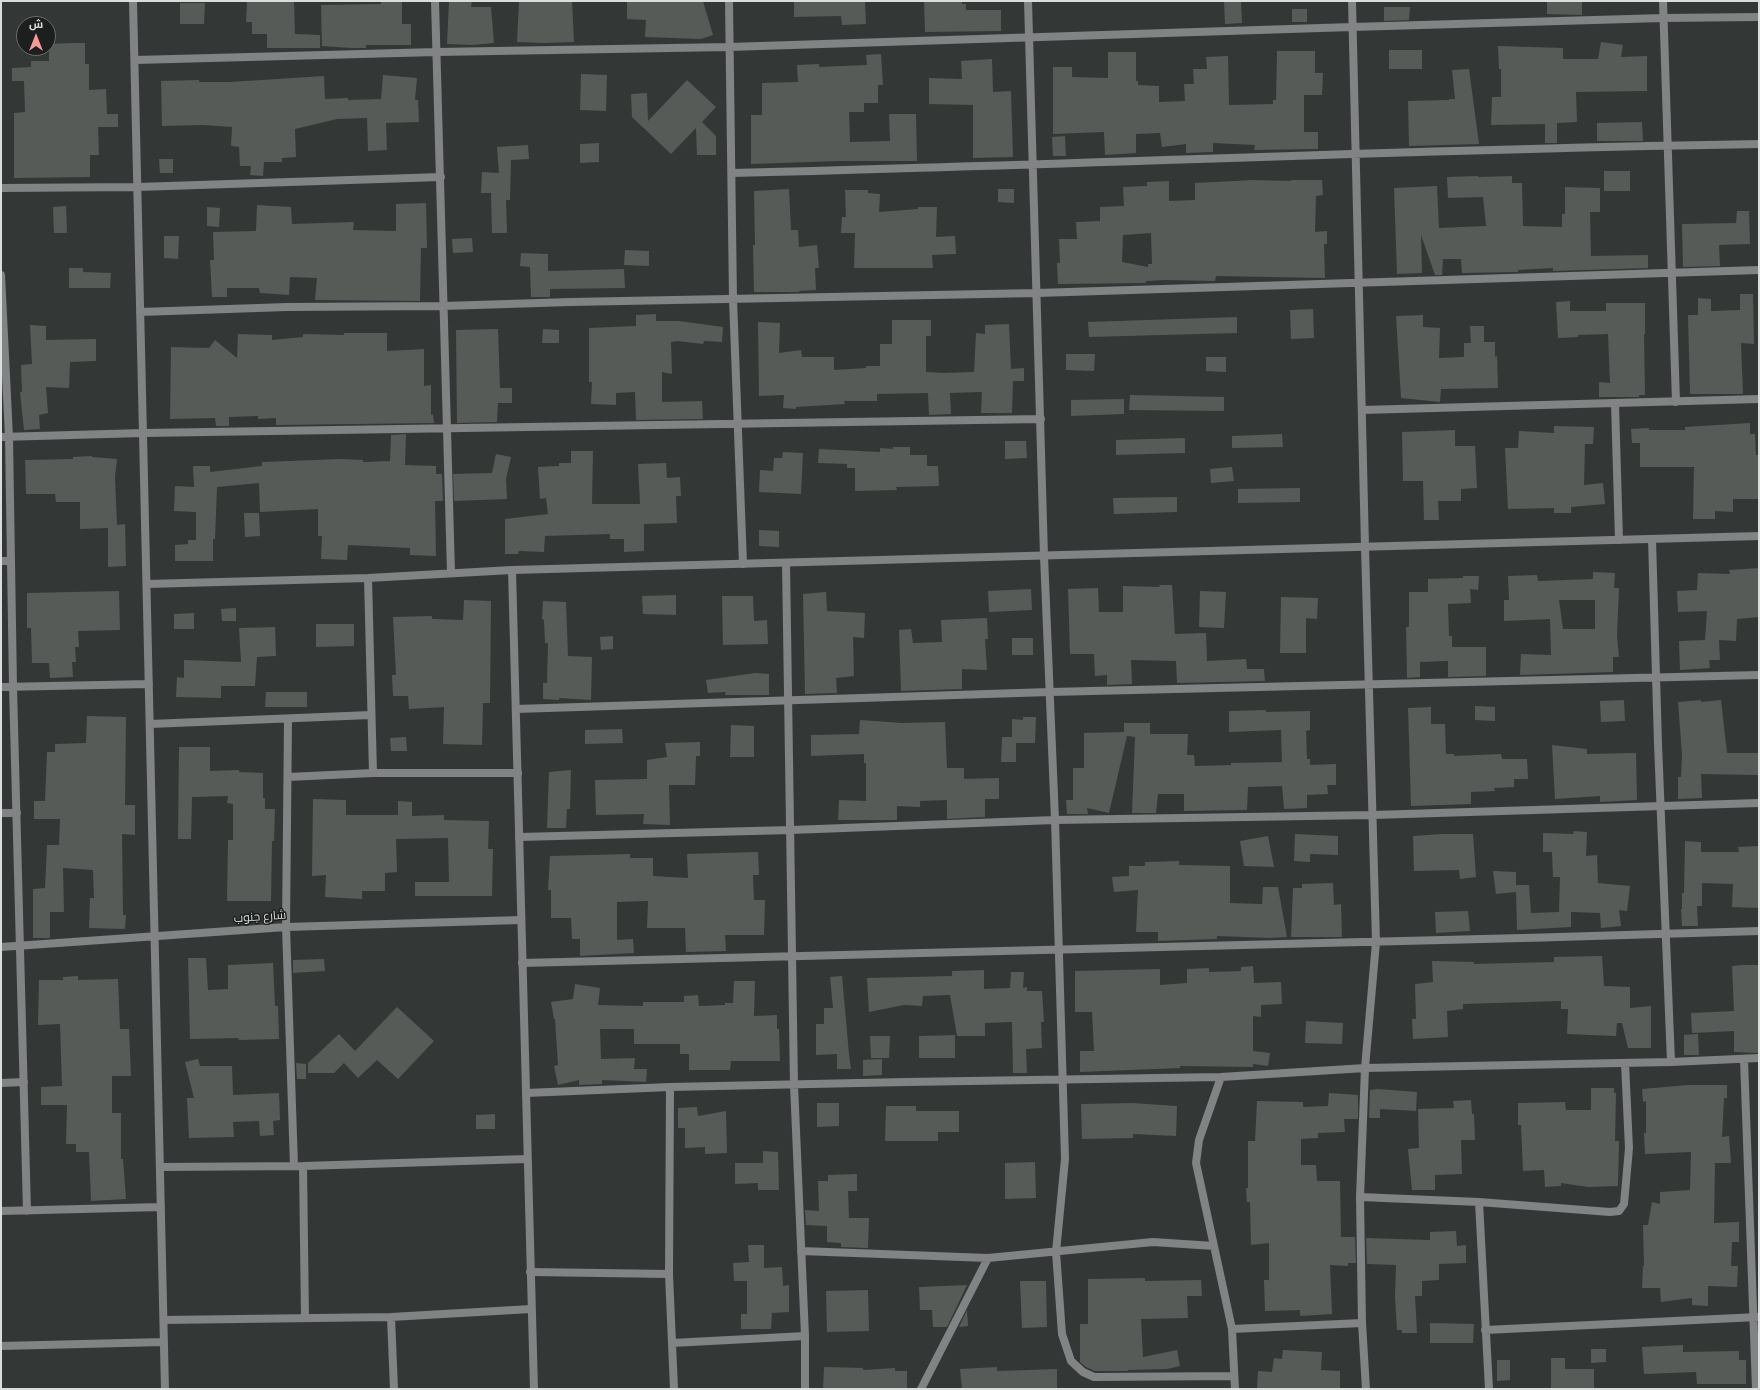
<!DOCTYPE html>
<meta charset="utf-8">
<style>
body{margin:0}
#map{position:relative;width:1760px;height:1390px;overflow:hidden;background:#333837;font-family:"Fira Sans Condensed",Cairo,sans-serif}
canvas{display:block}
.frame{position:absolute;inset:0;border:2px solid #d9dddc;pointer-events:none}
.north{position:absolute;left:16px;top:16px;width:40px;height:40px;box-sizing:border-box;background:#1c1f1e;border:1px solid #686b6a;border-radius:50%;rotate:0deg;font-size:11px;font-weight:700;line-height:16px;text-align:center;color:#d9dddc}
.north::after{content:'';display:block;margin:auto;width:14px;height:18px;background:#f59b97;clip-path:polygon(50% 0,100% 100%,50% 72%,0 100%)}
</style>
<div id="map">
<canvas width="1760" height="1390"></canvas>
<div class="frame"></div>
<div class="north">ش</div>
</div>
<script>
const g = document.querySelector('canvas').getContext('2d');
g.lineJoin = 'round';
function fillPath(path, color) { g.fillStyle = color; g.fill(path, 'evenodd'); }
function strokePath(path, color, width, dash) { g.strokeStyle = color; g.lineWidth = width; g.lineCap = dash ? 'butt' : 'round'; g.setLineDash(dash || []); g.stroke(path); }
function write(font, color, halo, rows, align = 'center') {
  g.font = font + ' "Fira Sans Condensed",Cairo,sans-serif'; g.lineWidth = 3; g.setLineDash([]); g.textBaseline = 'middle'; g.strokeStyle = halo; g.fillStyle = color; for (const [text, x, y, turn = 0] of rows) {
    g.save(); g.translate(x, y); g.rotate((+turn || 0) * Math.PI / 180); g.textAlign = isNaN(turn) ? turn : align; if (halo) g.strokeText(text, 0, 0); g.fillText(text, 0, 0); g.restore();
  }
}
fillPath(new Path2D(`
 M247,1H294L295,34L320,35V48H267V34H252V22H246Z
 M381,1H402V24H411V45H366V48H351L322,46L321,5L381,4Z
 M449,1H472L471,7H491L494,43L472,45L447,44Z
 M519,1H572L574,42L544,43L517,42Z
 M627,1H703L713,35L701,39L645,37L646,20L627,19Z
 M794,1H865L866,24L842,25L841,16L794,17Z
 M924,1H962V4H966V10H1001V31L925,32Z
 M1241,1L1242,23L1225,24L1224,2Z
 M1547,1H1582V15L1547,14Z
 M180,3H205L204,24H180Z
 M1384,7H1410L1409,20L1384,21Z
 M1292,9H1307V22H1292Z
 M1601,42L1623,45L1621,57L1647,56V91L1576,92L1577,122L1557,123V143H1545V124L1491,125L1492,97H1501V69H1499L1498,46L1563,48V59H1598Z
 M71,43H85V64H89V90L106,89L107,114H118V127H98L99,155H90V177L14,178V113L25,112L24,81H12V68L31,67V61H49V44Z
 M1389,50H1422V69H1389Z
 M1277,51H1315V73H1323L1322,95H1304V132H1318V149L1254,150L1255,145L1213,143V152L1186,153V144L1162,147L1160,133L1136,134V153L1105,155L1104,132L1053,134V67H1072V77L1108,78V52H1136V81H1138V85L1159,86V102L1185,101L1184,84H1194L1193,69H1207L1206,57L1228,56L1229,105L1273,104V100H1276Z
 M881,54L883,85H878V103H864V112H849L850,142L890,141L889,114H916L917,161H839L751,164V115H762V83L798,82L797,65L819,64V67L867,65L866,55Z
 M992,59L993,92L1011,91L1013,157L973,158V105L929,104V78L962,79L961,61Z
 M1469,69L1479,144L1409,146L1408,101L1449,100V99H1455L1452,70Z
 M581,74L607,75L606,111L580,110Z
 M383,75L417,78L415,100H418L419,122L386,123L387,150L368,151L367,118L337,119L295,129L296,157L282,158V162H264L263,176L250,175L251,166H240L239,147L231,146L232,127L203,125L162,126L161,81L199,80V82H230L324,76L325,99L348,98V100L381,99Z
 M687,80L716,107L702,122L716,136V155H697L696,128L671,154L632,117L631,94L647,93L648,121Z
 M1642,122L1643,141H1597V123Z
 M1065,136L1066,156H1053L1052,137Z
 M599,143V162L580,163V144Z
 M528,145L529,159L511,160L510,200H506L507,233H492L491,193H481L482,172L499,173L497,147Z
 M159,159H173V173H160Z
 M1604,171H1630V191H1604Z
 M1478,176V177L1512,176V183H1522L1523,226L1562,227V214H1565V187L1600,188V212H1590L1591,256L1648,255V268L1553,271V268L1518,270V272L1462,273L1461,259H1443L1442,275H1435L1421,235L1422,273L1397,274L1394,188L1437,186L1439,228L1486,226L1483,197L1448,198L1447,177Z
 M1253,180L1291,181V180H1322L1323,195L1316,196L1315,232L1327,231V244H1324L1325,278L1216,276L1215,281L1166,280L1146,281V283L1058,284L1057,263H1060L1059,239H1077L1076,222L1100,221V207L1124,206L1123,187L1147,186V182L1169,181V201L1195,200V183ZM1151,233L1152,264H1148V267L1122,262L1123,235Z
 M789,189L791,230H798L799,247L817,245L819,268H815L816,290L799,291V292H754L753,245H755L754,191Z
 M998,189H1014V203L998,202Z
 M845,190H868V193L880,194L879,212L918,209V207H937L936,237L955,236L956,254L932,255L933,268H854L855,233H841L842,217H846Z
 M426,203L427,248H421L420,301L315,300L317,278L290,277L289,295L260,293L259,288H227V297H212L210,260H214L213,232L256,231L257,205L291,207L292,224L354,222L353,230L396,231V204Z
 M66,206L67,233H54L53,207Z
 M207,207L220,208L219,227L207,226Z
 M1737,211H1749L1750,244L1719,245L1720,266L1683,267L1682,224L1736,223Z
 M164,236H179L178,259L164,258Z
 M472,238L473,252L453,253L452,239Z
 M625,250L649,251V266L624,265Z
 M521,253L548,254V271L624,269L625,288L550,289V297H531L530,267L520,266Z
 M69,268H83V272L111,273L110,288H69Z
 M1740,294H1753L1754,344L1741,343L1743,394H1690L1688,315H1698V298L1711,299V311L1740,310Z
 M1570,301V311H1606V303H1645V334H1644L1645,395H1639V397H1599V382L1610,383L1608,334L1578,335V337L1558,338L1556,302Z
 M1313,309L1314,338L1291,339L1290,310Z
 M656,314V321H679L723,327L722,342L704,341L703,344L678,341L671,342L672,374L662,372V402L702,401L703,419L636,420L635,392L616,393V405L591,404L592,382H589V328L636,326V315Z
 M1423,315V327L1440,328L1439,358L1464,357V343H1471L1470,326H1484V342H1495V357L1497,356L1498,388L1441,389L1440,402L1401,398L1396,316Z
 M1237,317V333L1089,337L1088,322Z
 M892,320H931V336H926V372L943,373L974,372L976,333L985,334V325L1009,324L1011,369L1024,368V381H1013L1012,413H981L982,392L950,393L951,414L929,415L928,393L877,394V401H844L845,404L796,407V409L783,408L784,395L759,396L758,322L780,323L779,353L801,350L802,357H834V370L866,368V366H880V344H892Z
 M30,325L46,326V340L96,339V361L70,362L69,388L46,387L48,413L39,415L40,429L24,430L20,392H22L21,365L32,364Z
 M498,329L500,388H512V403H498L497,422L457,423L456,330Z
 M543,329L559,330V343H542Z
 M344,333H387V351L424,349V386L431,385V415L433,414L434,423L276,425V418L258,419V416L229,417V426H216L215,418L170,419L171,347L209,348L215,340L237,358L238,334L272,335V340L303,337V334L344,335Z
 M1066,354H1095L1094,371L1066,370Z
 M1206,357H1226V372L1206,371Z
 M1130,395L1224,397V411L1129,410Z
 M1124,399V414L1071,416V400Z
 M1750,423V434H1755L1756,455H1759V499H1733V512L1715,511V519H1693L1694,467H1640V443H1632L1631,429L1649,428V430H1685V427Z
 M1554,426L1594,427L1593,444H1585L1584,485L1603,483L1605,504L1571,507V513H1554V508L1508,509L1505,448H1518L1519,431L1554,433Z
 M1455,430V446H1475L1477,488L1461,489V501H1438L1439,520H1424L1423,481H1403L1402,432Z
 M406,434L405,465L436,466V474H442L443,501H435L436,556L410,555V548L348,545L347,560L321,559L322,536H318V509L260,512L259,483L217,487L215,539H213V561H175V545L188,544V540H196V512L174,511L175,486L194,487L193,466H210V472L262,466V462L341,459L363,460V462L390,461L391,435Z
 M1282,434L1283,447L1232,448V436Z
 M1185,438V453L1116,455V440Z
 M1005,441H1026L1027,458L1005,459Z
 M893,447H910V455H927V466H938L939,486L896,487L897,490L855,491V468H847V464L818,463L819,449L880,452V448L893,449Z
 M571,451H593L592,504H640L638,464L666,463L667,478L680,477L681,496H676L677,523L644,524V551L624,552V539H610V534L545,536L544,552L519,551L518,554H505V519L548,514L546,498L540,499L538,467L559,466V463H571Z
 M783,452L803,453L801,494L759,492L760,470L773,471L774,458H782Z
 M496,454L511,457L506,479L507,499L454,501L453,474L492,473Z
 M92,456V457L117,459L115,477L117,525L125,524L126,566L108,567V528L80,529V502H56L55,494H26L25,460L73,459V457Z
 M1232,467L1234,481L1211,483L1210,469Z
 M1300,488V502L1238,503V489Z
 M1177,497V512L1114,514L1113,498Z
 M244,513H259L260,536L245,537Z
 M759,530L779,531V547L759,546Z
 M1759,568V617L1737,619L1736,641L1719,640L1720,660H1709L1710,668L1680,670L1679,641L1705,640L1707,611L1678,612L1677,591L1697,590L1698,573L1730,574L1729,570Z
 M1593,572L1615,573L1614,588H1619L1617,636L1619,657H1613V672L1520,675L1521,654L1551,655L1550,619L1504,621V600H1509L1508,576L1537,575L1538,581L1593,579ZM1559,600H1595V629H1563Z
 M1463,576H1479L1478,590L1470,589L1471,603L1448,604L1449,636H1452V647H1486V676L1448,677V661L1420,662V677L1407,678L1406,627H1409V592H1428V579L1463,578Z
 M1159,585H1172L1175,634L1206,633L1207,661L1246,659L1247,669H1264L1265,681L1177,683L1176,661L1131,660L1132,684L1107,685V675L1095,676L1094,654H1070L1068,589L1098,588L1099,612H1123V586L1160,587Z
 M1031,589L1032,610L989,612L988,591Z
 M119,591L120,630L78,631L79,647H75L76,662H72L73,677L50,678L49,663H32L31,628H27V593Z
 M1200,591L1226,592L1224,628L1199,627Z
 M826,592L827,611L865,613L864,638L853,637L854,676L836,678L837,693L805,694L803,594Z
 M676,595V615L643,614L642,596Z
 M722,596H753L754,621L767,620L768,644L723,645Z
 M1281,597L1318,598L1317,619L1306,618V653H1280Z
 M464,600L491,601L490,703H483L482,745L443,744L444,707L409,709L408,696H393L392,675H396L393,617L432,616V619L463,620Z
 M543,601L566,602L568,656L592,657L591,700L559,698V700L543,699V683H547L548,643H545L544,620L542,619Z
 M236,608V621H222L221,609Z
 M194,613V629H174V614Z
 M987,618L988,639H985L987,670L962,669V689L901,691L899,630L911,629L913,643L942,642L941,620Z
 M316,624H354V646L316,647Z
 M275,627L276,656L257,657L255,686H221V698L176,697L177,677L184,678V660L241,662L239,628Z
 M613,636V649L601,650L600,637Z
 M1012,638H1033V655H1012Z
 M755,673L769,674V695H725L726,692L708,693L706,680Z
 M266,692H307V707H265Z
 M1624,700L1625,721L1601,722L1600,701Z
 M1701,700V702L1721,700L1727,753H1759V775L1701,774L1702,798L1678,799V777H1681L1682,754L1678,702Z
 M1475,706L1495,707V721L1475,720Z
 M1431,707V724H1445L1446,754H1454V756L1501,754L1502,759H1527L1528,779H1514V787L1494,788L1495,791L1471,792V804L1411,806L1408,708Z
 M1266,710V712L1310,711V730L1306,731L1307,759H1310V765L1336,764V785H1327L1328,794L1307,795V808L1284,809L1282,786L1248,787L1247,810L1184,811V794H1158L1156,813H1132L1135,737L1127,736L1109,813L1087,808L1088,814H1067L1066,800H1073V768H1084V733L1124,732V723H1150V734H1188L1187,755H1194L1195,766L1231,765V763L1282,762L1281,730L1229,732V711Z
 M87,716L126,717L125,805H135V835L122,834L123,915H126L125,929L89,928L90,898H94L93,870L63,868L64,912H50V938H33V889L45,888L47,845H59L60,819H34V801H45L47,752H55V744L86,743Z
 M1023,717H1036L1035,743H1016V762H1001L1002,737H1012V719L1023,720Z
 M860,720L902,723L945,722L947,768H964V779L999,778V799H985V817L947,819V800L920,801V807L897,806V820H838L839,800L866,801V763H864V754L811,756V735L859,734Z
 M731,725L754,726V757H730Z
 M622,729L623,743L585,744V730Z
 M406,737L407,751H391L390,738Z
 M700,742V756H696L695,785H669L670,825L643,824L644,814L596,815L595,780L647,779V760L667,757L665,743Z
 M1552,745L1587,749V754L1636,753L1637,800L1600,802V796L1555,799Z
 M179,747H210V771L239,770V772L263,773V798H265V809H275L274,841H272L271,901H227L228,840H233V804L227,803L228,796L192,797L191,839H178Z
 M571,770L570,809H567L566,828H547L549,772Z
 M313,799L346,800V815H398V801L412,802V816L444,815V820L489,821L488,849H493L492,896H415V882H449L448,838L396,839L397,872L385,873V891H362V899L325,897L326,875L312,876Z
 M1574,831L1587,832L1586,856L1597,855L1598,883L1630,886L1627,911L1619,910L1621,926L1601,928L1600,913L1571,912V927L1517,930L1516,892L1496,894L1493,871L1516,872V885H1529L1531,913L1559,912L1560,877H1553L1552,852H1543V833L1573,834Z
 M1295,834L1338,836V855L1310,854V862L1294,861Z
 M1442,834H1473L1476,877L1460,879L1459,870L1414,871L1413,836Z
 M1268,836L1274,867L1244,866L1240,841Z
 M1685,841L1701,842V852H1739L1738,847L1759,846V908L1732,907L1733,884L1702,883V906H1697L1698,926H1682L1681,909H1682V893H1684Z
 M758,852L759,875H753L754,900H765L764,935H725L726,951L686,952L685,928H647L648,901L617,902V940L633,939L634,953L580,956V939H572L571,918H551V890H548L550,856L630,854V858H653V876L688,878L687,854Z
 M1179,861V865L1230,866V903L1262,904L1263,887H1278L1287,937L1269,938L1217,936V939L1158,941V932H1136L1138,890L1114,892L1112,877L1129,876V866H1145V862Z
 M1333,883L1334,905L1341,904L1342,937H1291L1293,888H1302V884Z
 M1468,911L1470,931L1436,933L1435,912Z
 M1602,956L1604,986L1630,987V1008L1651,1006V1048H1628L1622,1023H1617L1616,1036L1567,1034L1568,1009H1561V1001L1463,1004V1009L1447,1011L1448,1037L1413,1039L1412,1019H1416L1415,984L1433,982L1432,961L1474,962V964L1554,962V957Z
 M188,958H206L208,990L228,989V965L273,963L275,1006H278L279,1039L239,1040L238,1038L190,1039Z
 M324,959L325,971L293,973V960Z
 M1742,965H1759V1053L1734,1052V1031L1692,1033L1691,1013L1734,1011L1732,966Z
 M1253,966L1254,983L1281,982L1282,1004L1261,1005V1017L1253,1016V1051L1270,1053L1268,1066L1253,1064V1067L1180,1066V1068L1080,1072V1051H1094L1092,1012H1075V971L1160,969V985L1187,983V969L1209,968V972L1241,971V967Z
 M984,970V989L1010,988L1011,972H1024L1023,988L1027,987V991H1042L1044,1022H1041L1042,1048L1026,1049L1027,1073H1013L1012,1022L985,1023V1036H957L950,995L923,996L922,1006L904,1005L869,1012L867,978L952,976V971Z
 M78,976V980L118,979L120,1029H129L131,1076H112V1113H121V1159H123L126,1199L91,1201L89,1152H76V1144H66L67,1105H41V1087L62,1086L60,1024L38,1025L39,980H63V977Z
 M842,976L849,1054L851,1069H837V1054L816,1055V1024H824V1008H833L830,977Z
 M734,981H755L754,1016L777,1015V1029H779L780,1061H731L730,1070H689V1054H680V1044H634V1029H600L601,1059L635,1058L634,1069H647L646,1082L602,1080V1084L579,1085V1080L558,1085L554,1066L558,1065L555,1019H554L551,1002L573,999L575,984L600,988L598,1005L643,1006V1002H684V996L698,995L699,1006L725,1005V1003H733Z
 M397,1007L434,1041L398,1079L377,1060L358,1078L344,1063L334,1073H308V1063L339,1034L355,1051Z
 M1306,1021L1343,1023L1342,1044L1305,1043Z
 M1698,1034L1699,1055H1684V1035Z
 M955,1035V1058H919V1036Z
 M870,1036H890L889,1058H871Z
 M198,1059L200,1066H232L233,1095L279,1093L280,1120L273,1121L274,1135L260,1136L259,1121L233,1122L234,1137L189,1138L187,1098H194L185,1062Z
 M882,1059V1075L863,1076V1060Z
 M296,1063L306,1064V1079H297Z
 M1688,1085H1727V1098H1724L1722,1137L1729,1136L1731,1163H1715L1714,1223L1739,1222V1242H1732L1731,1266H1738L1737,1287L1708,1286V1306L1692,1305V1298L1661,1302L1660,1288H1642L1643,1266H1644L1643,1225H1648L1652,1202L1660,1204V1192L1690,1190L1691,1152L1645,1154L1644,1133H1646V1101L1643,1102L1642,1089Z
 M1591,1088H1614V1093H1616L1615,1141H1619L1618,1186L1588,1187L1561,1183V1186L1545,1187L1544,1170L1523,1171L1521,1125H1518V1103L1565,1102L1566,1110H1591Z
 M1378,1089L1417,1092L1416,1111L1380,1109V1118H1369L1370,1090Z
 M1329,1093L1358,1095V1119H1344L1345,1132L1318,1133V1138L1301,1139V1165H1316L1317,1181H1340L1341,1237H1355L1356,1263H1348V1266L1330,1265L1332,1314L1300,1316V1310L1265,1311L1264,1280H1269V1243L1251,1245L1250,1202H1247L1246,1188H1248V1141H1255L1257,1101L1303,1102V1107L1328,1106Z
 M1471,1100L1472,1114H1474L1475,1140H1461L1462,1174L1435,1175V1190H1412L1408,1149L1419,1148L1418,1109L1454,1108L1453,1101Z
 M817,1103H839V1126L817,1127Z
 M1132,1103L1177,1106L1176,1136L1133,1134V1138L1082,1139L1081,1104Z
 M886,1106H916V1111H959V1132H938V1141H885Z
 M697,1107L698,1116L726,1111L727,1153L705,1154V1147L685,1148V1128H678V1108Z
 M495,1114V1129H476V1115Z
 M763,1151L778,1152L779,1190H758V1183L735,1184V1163H763Z
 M1035,1162L1036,1198L1005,1199V1163Z
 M857,1174V1191H848L849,1218H869L868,1248L841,1247V1243L827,1242V1226L806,1225L805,1210L819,1211L818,1181H828V1175Z
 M1456,1231L1457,1246L1466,1245V1263L1439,1264V1280L1422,1281V1296H1415L1417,1333H1402V1330H1397L1395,1297L1396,1265L1367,1264L1366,1238L1430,1240V1232Z
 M748,1245H764V1268L782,1267L783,1286L789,1285V1312L772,1313L771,1329H741V1314H747V1281H734L733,1263L749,1262Z
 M1145,1278V1281L1201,1280L1202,1296H1187L1188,1318L1141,1319L1143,1357L1177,1350L1180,1366L1167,1369L1128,1370V1371H1095L1086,1367L1080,1362V1324H1088V1279Z
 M1020,1281H1046L1047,1327L1022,1328Z
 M967,1285L947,1327H933L932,1310H920L919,1287Z
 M868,1290L869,1331L827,1332L826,1291Z
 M967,1310L968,1326L959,1327Z
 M1430,1323L1474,1324L1473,1343H1430Z
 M1683,1345V1352L1739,1351V1360H1746V1384H1697L1696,1372L1644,1374L1642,1347Z
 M1591,1349H1606V1362L1591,1363Z
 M1283,1350L1322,1352L1321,1370L1340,1371V1389H1257L1258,1371L1272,1372L1274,1358L1282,1359Z
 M1551,1358H1565V1369H1594V1389H1551Z
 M1497,1360H1510V1380L1497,1381Z
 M824,1367L863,1368V1370L895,1368V1371H907V1389H823Z
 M997,1367V1371L1057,1369V1389H962L960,1369Z`), '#565b58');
strokePath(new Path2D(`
 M133,1L165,1389
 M435,1C442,192 444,382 451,573
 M729,1L733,299L743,564
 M1028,1L1044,556L1055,820L1065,1159L1056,1252L1062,1334L1071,1361L1083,1372L1094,1377L1234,1376
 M1352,1L1365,547L1376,942L1365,1068L1360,1197L1362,1323L1366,1389
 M1663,1L1676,402
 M135,60L437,52L729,47L1352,27L1663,18L1759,17
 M732,173C1075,165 1417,149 1759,144
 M1,188L138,187L441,177
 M1,275L9,437L13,687L27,1211
 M140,312L287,307L443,306L571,302L1037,293L1759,270
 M1615,404L1619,540
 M1362,410L1759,399
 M1,437L143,433L1041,419
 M1652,539L1658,744L1671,1062
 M1,561H11
 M786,563L794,1085L805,1336V1389
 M368,578L373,773
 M147,584L368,578L512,570
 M1,687L149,684
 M516,709L1050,692L1759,675
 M288,720L286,927L294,1166
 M150,724L371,715
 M288,777L373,773H518
 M1,813H17
 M519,837L791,830L1055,820L1373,815L1759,803
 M1,947L286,927L521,920
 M522,963C935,949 1347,945 1759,931
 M1744,1059L1756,1389
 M1221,1077L1199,1140L1196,1163L1232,1329L1235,1389
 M1,1083L24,1082
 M670,1087L669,1274L674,1389
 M526,1093L670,1087L906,1082L1221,1077L1365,1068L1671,1062L1759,1058
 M303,1166L305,1318
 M160,1167L303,1166L527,1159
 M1360,1197L1479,1202L1610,1212L1619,1211L1624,1204L1629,1148L1625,1063
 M1479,1202L1489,1389
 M1,1211L161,1207
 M801,1251L988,1258L1153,1242L1214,1246
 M530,1272L669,1274
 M391,1317L394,1389
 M164,1320L391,1317L531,1309
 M1232,1329L1362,1323
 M1485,1330L1758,1317
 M672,1343L805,1336
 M1,1346L164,1342
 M921,1389L988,1258`), '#818384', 8);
strokePath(new Path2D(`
 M534,1389L512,570L1759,536`), '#818384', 8);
write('12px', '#d9dddc', '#1c1f1e', [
 ["شارع جنوب",260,917,-4]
]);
</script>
